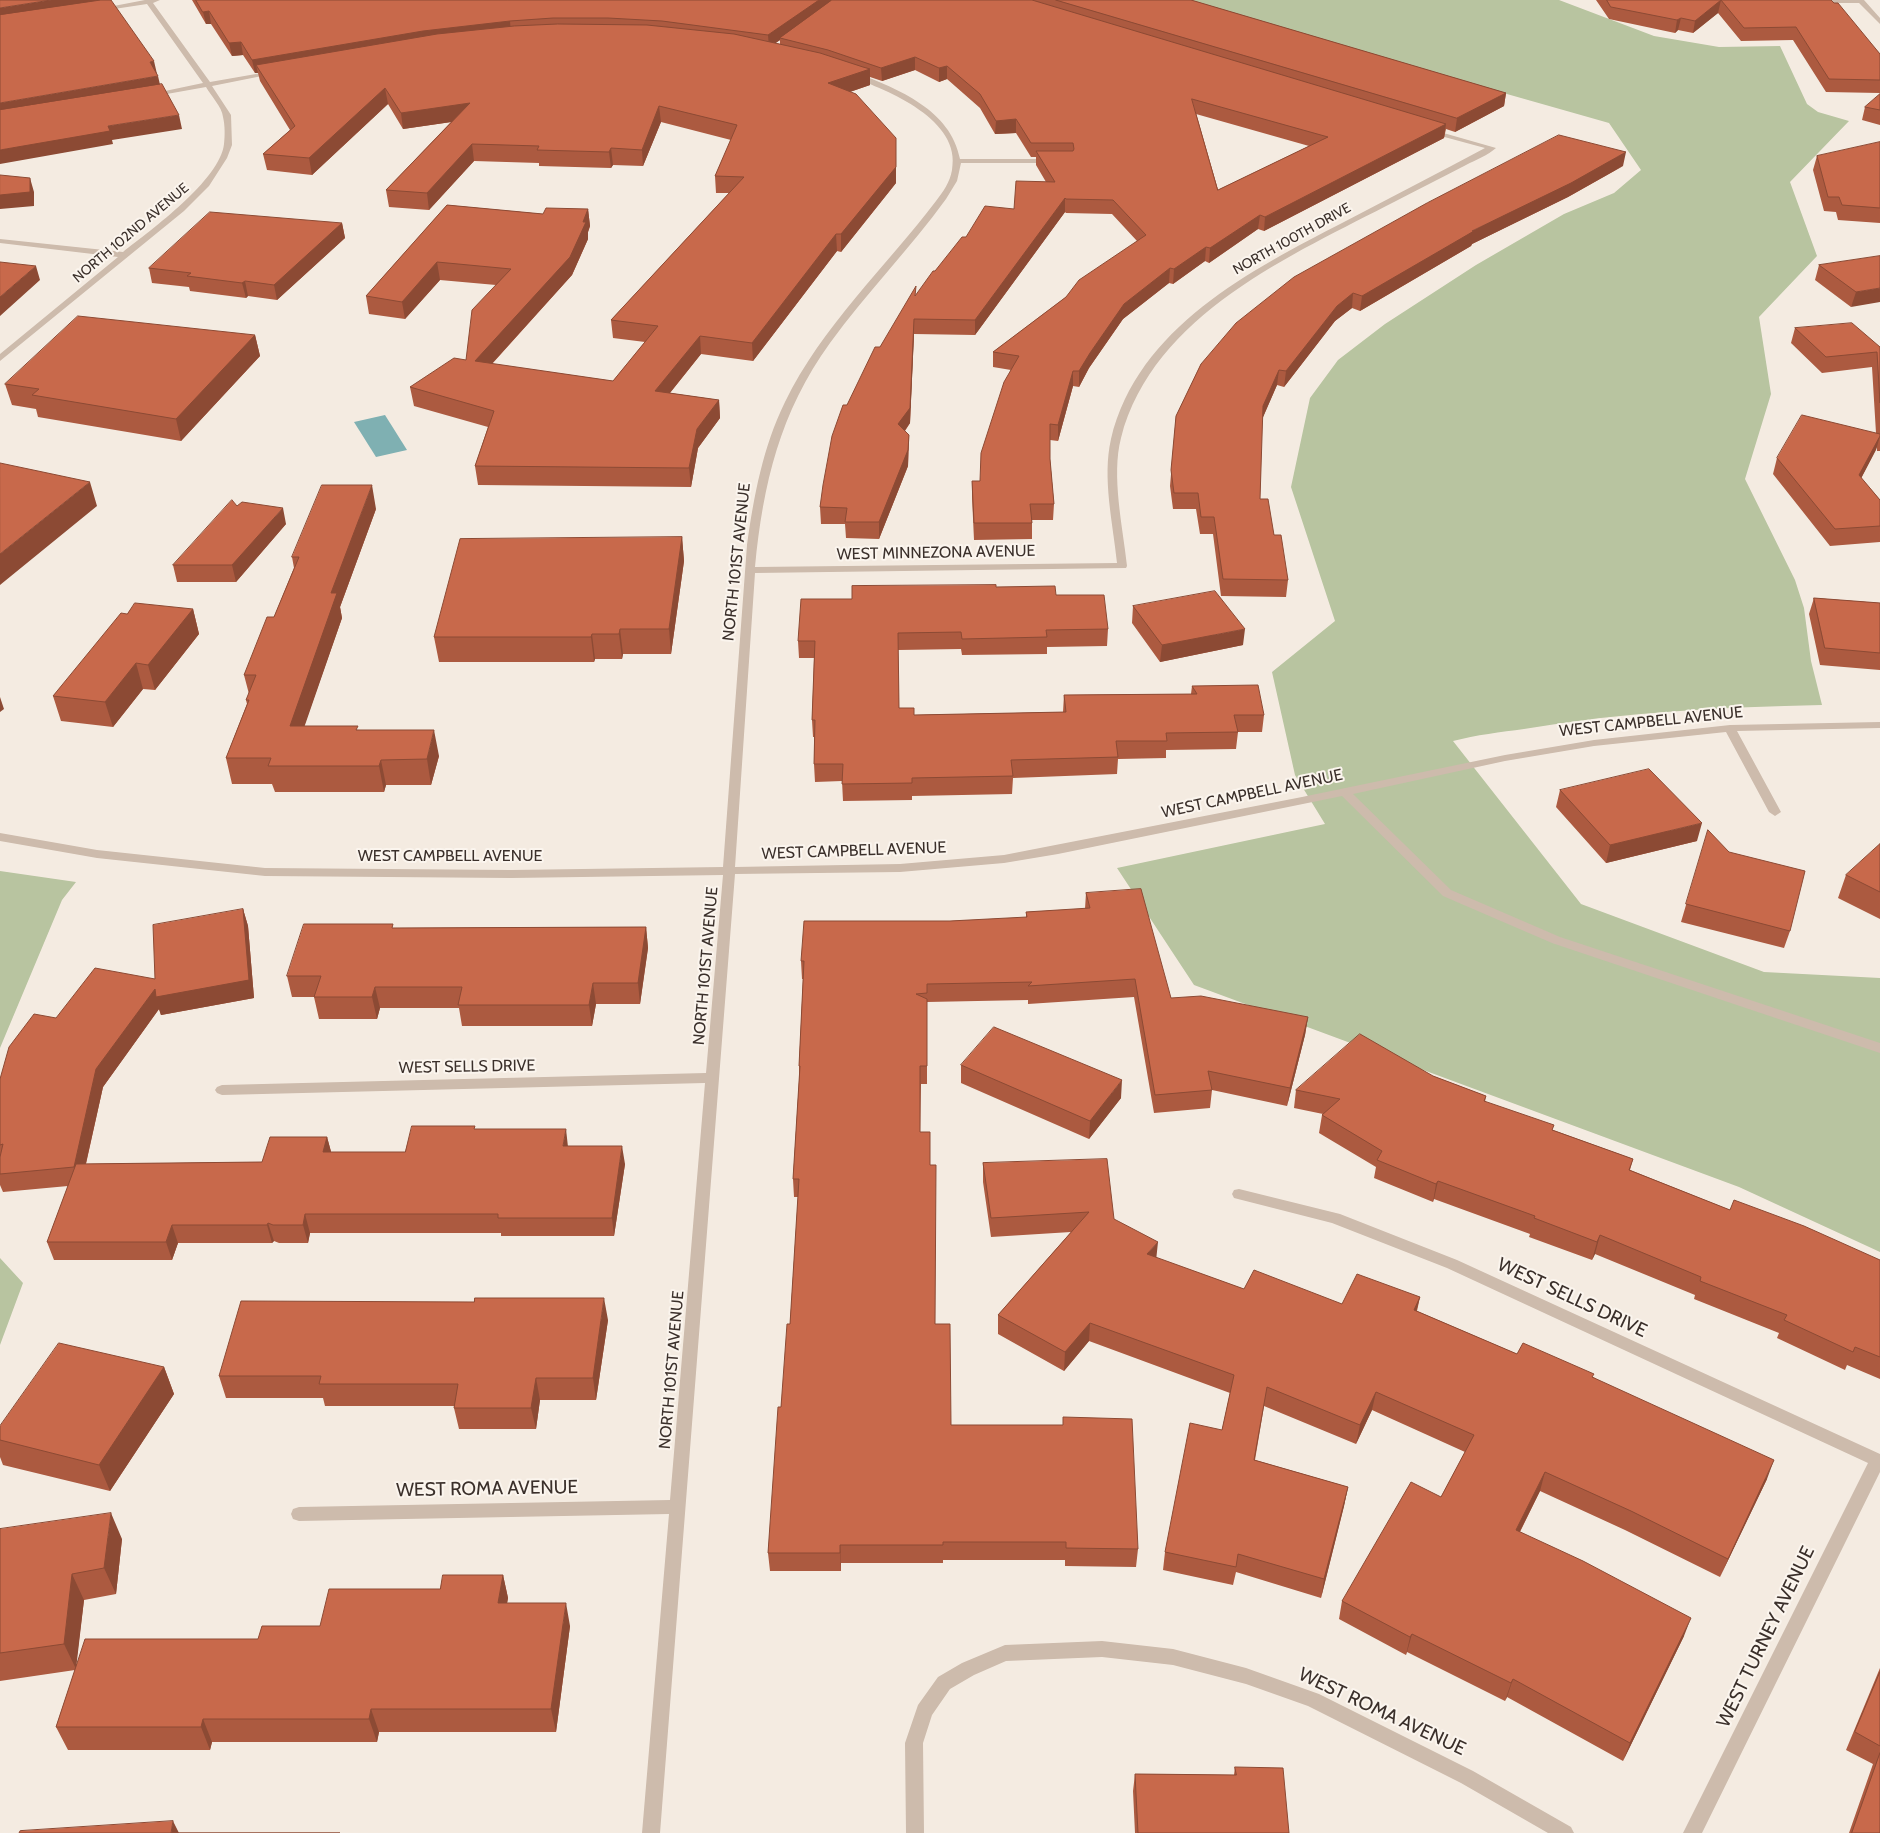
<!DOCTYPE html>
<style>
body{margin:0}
canvas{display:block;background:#f4ebe1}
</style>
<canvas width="1880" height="1833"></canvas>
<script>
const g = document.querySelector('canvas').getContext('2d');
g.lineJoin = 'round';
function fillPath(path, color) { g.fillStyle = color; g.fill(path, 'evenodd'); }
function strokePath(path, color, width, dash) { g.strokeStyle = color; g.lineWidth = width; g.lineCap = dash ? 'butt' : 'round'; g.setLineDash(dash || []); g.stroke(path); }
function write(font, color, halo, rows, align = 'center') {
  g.font = font + ' Cabin,sans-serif'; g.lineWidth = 4; g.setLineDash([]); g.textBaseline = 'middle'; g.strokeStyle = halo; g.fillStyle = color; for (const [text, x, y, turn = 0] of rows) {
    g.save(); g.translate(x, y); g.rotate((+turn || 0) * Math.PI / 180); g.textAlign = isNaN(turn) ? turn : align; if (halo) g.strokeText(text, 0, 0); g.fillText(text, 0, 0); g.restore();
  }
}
fillPath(new Path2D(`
 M1176,0H1559L1654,36L1719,47L1780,46L1807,104L1818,112L1849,121L1790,182L1817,256L1759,317L1771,394L1745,479L1795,580L1804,608L1811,661L1822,705C1722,707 1623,712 1524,729C1501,732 1476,735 1453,741L1581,904L1764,972L1880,978V1252L1739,1187L1194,985L1117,868L1325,824L1295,775L1272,672L1335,621L1291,487L1310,398L1338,360L1385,324L1476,265L1564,214L1614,193L1641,170L1609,123Z
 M0,871L76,882L62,900L0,1048Z
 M0,1258L23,1283L0,1345Z`), '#b8c4a0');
fillPath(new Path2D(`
 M385,415L407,450L376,457L354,422Z`), '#7fb0b2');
fillPath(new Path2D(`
 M145,0H160L153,3L210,82L273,71L277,73L212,86L231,115L232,145L227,158L209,186L184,211L0,361V354L118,257L0,243V239L123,252C151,230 220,180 224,144C225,136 225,125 223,117C222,107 211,96 206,87L150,97L146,95L203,83L147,4L101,11L98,9Z
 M1813,0H1864L1880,18V24L1859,3H1816Z
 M851,73H857C898,89 951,110 960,159H1052L1056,161L1052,163H961L957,181L946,199C910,249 866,293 830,343C780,412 763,484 755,567L1117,563C1113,523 1102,478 1111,439C1138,327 1251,270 1344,222C1391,197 1439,173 1485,148L1426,132V128L1496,148C1488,155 1476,160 1466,165C1443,177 1419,189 1396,201C1292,255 1153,314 1121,438C1111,476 1123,527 1127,566L1126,568L755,573L735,867L900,864L1004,855L1302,797L1505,755L1594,740L1730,725L1880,722V728L1737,731L1781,812L1775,816L1769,812L1726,732L1594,746L1505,761L1353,794L1451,890L1560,937L1880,1043V1053L1552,943L1443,896L1342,796L1058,854L1004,863L900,872L735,874L660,1833H642L669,1514L299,1521L293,1519L291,1514L293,1509L299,1507L670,1500L705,1083L222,1095L217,1093L215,1090L217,1087L222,1085L706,1073L723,875L511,878L265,876L97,858L0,841V833L97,850L265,868L511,870L723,867L747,545C754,495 763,447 785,402C822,326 886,267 936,201C943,192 950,182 952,170C962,120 888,90 851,77Z
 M1239,1189L1340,1214L1457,1260L1880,1454V1472L1702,1833H1683L1868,1463L1447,1268L1332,1223L1234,1198L1232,1194L1234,1190Z
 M1102,1641L1173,1649L1246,1668L1319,1694L1473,1771L1571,1827L1574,1833H1548L1461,1783L1308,1706L1246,1684L1173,1665L1102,1657L1006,1661L974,1675L950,1689L932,1715L923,1743L924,1833H906L905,1743L918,1705L938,1677L962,1663L1005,1645Z`), '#cdbbac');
fillPath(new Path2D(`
 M192,0H1191L1506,93L1504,106L1455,132L1446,129L1444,138L1264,231L1258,229L1209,263L1205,261L1173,284L1169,283L1123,319L1089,368L1079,387L1073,386L1058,441L1050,440V459L1054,504L1053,520H1032V539L974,540L972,497V481H980L1011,370L993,367V352L1066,297L1137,241L1112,214L1066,213L1065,212L975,335L914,334L910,423L905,431L909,435L908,466L879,539L846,538L845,524H821L820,507L847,405L880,347L916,295L935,271L966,237L1014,209L1046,182L1036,165V157H1031L1016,133L995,134L980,108L947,79L939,82L915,70L882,81L870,77V85L850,92L896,183L841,252L837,251L753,361L701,354L670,393L719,400L720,418L698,448L691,487L478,485L475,466L488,427L414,406L410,387L466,360L496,285L440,280L405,319L369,314L366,296L447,205L543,214L588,209L590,226L588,232V239L572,275L492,364L613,381L645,342L613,338L611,320L729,193H716L715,176L731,140L661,122L643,166L613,165L611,168L539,166V163L474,161L429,210L389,207L386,190L451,122L403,129L388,104L312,175L267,170L263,154L290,130L260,81L258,73H255L243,55L232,56L211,24H206ZM780,40V44L775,43ZM1196,114L1309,146L1218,190Z
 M1596,0H1831L1880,54V93L1826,92L1793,40L1741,41L1718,13L1693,33L1678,30L1675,33L1609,19Z
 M1880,94V125L1862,120L1865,107Z
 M1880,142V223L1838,220L1836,212L1824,211L1813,170L1817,156Z
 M1623,166L1568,197L1472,244L1471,246L1360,311L1352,308L1335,321L1284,387L1277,385L1262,419L1260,499L1274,535L1288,580L1286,597L1221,596L1213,534H1200L1196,509H1173L1170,486L1176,416L1201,364Z
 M342,223L345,238L277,300L248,296L246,298L190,291L189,287L152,283L149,268Z
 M1880,256L1851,307L1815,280L1819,265Z
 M1795,328L1880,347V451H1877V447L1861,478L1880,500V542L1830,546L1773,474L1777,458L1876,433L1872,367L1822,373L1791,343Z
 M255,335L260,356L181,441L38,417L36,409L12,405L5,384Z
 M237,506L286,524L236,582H177L173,565Z
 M376,509L340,607L342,618L304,726L359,730L439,756L431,785H386L384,792H275L272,784H232L226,758L247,704L246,700L249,694L244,675L274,617L294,568L292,557Z
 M682,537L684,561L671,654H623L622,659H595L594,662H439L434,637Z
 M996,587L1056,595L1108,629L1107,646L1047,647V654L962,655L961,649L898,650L899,708L914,715L1063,712L1064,695L1191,694L1192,686L1264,715L1262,732H1238L1236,749L1166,750V758L1118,759L1117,774L1013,778L1012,794L912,796V800L843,801L842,781L815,782L814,764V737H813L812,720L814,658H799L798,641L852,599Z
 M1814,598L1880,603V670L1820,665L1809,614Z
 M1133,606L1243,645L1160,662L1132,623Z
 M193,609L199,634L155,690L143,689L113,727L61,721L53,696L127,614Z
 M1560,790L1697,841L1606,863L1556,807Z
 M1708,830L1790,931L1784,948L1681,922Z
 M1880,844V919L1838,898L1846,875Z
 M1086,893L1171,998L1308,1017L1305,1035L1287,1106L1212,1090L1210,1108L1154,1113L1134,997L1028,1004V1000L927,1002V1084H921L920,1132L930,1165L935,1324L951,1425H1063V1417L1138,1549L1136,1567L1065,1566V1560H943V1563H841V1571H770L768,1553L781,1407L790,1324L798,1197H794L793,1179L799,1081V1066L803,979H802L801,961L950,921L1026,918V912L1085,909Z
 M243,909L248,926L254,998L161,1015L159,1009L103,1087L86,1164L262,1162L327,1137L331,1152H405L476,1129L568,1146L625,1164L614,1236H501V1233H310L308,1243H279L274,1241L272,1243H178L172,1260H54L47,1242L68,1186L3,1192L0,1185V1079L56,1018L155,979Z
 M646,927L648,948L640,1004H596L592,1026H462L459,1008H380L377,1019H319L314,997H292L287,976L394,928Z
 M961,1065L1121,1098L1089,1139L961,1083Z
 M1433,1076L1486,1096L1485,1102L1553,1130L1633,1159L1630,1170L1730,1210L1880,1260V1379L1847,1365L1845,1370L1777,1338L1779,1333L1694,1299L1695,1295L1595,1254L1592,1260L1529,1237L1530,1234L1434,1199L1433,1202L1374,1178L1376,1167L1319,1133L1322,1115L1323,1114L1294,1108L1296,1090Z
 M983,1163L1114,1219L1156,1258L1244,1289L1342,1304L1420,1297L1417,1311L1517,1354L1593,1377L1767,1479L1720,1577L1625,1530L1540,1491L1520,1532L1684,1636L1623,1761L1507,1697L1505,1701L1407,1652L1406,1655L1339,1619L1342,1601L1441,1497L1465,1452L1372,1410L1356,1444L1264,1406L1255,1460L1348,1487L1344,1506L1321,1598L1236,1572L1233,1585L1163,1570L1165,1552L1222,1430L1230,1393L1089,1341L1064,1371L998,1334V1315L1071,1232L991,1237L983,1182Z
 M608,1320L596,1400H540L536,1429H459L454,1408V1406H325L323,1398H226L219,1376Z
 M164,1367L174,1394L110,1491L3,1465L0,1457V1426Z
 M0,1529L122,1539L116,1594L84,1600L76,1664L258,1639L320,1626L440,1589L503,1575L508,1598L507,1603L570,1626L556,1732H379L377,1742H212L210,1750H68L56,1727L75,1670L0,1681Z
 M1880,1668V1833H1849L1873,1764L1846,1750Z
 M1235,1767L1289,1833H1135L1133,1791L1135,1774L1234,1775Z`), '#ac5a40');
fillPath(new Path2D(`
 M51,0H107L0,21V8Z
 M819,0H838L780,38V40L769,48L768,35Z
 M1721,0L1718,13L1693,33L1695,21Z
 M209,11L211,24H206L203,12Z
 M1681,18L1678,30L1675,33L1677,20Z
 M510,21L511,34L256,65L258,73H255L252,60L423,31Z
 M241,42L243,55L232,56L229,43Z
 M915,57V70L882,81L881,68Z
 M154,61L157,74L153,75L150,62Z
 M947,66V79L939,82V68Z
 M870,69V85L829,99L828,83Z
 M158,76L161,89L0,117V103Z
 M385,88L388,104L312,175L309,158Z
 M1506,93L1504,106L1455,132L1457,118Z
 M470,103L472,119L403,129L401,113Z
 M659,106L661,122L643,166L642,150Z
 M179,115L182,129L112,140L113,144L0,164V150L108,126Z
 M1016,119V133L995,134L996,121Z
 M1446,124L1444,138L1264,231L1265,217Z
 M896,138V183L841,252V234Z
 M472,144L474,161L429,210L427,193Z
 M611,148L613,165L611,168L609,152Z
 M1626,152L1623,166L1568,197L1472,244L1471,246L1360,311L1362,296L1472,231Z
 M30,178L34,192V206L0,209V195Z
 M1065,198V212L975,335V320Z
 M588,209L590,226L588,232V239L572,275L478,379L475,361L583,222Z
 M1260,215L1258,229L1209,263L1210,248Z
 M342,223L345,238L277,300L274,285Z
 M836,234L837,251L753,361L752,343Z
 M1206,247L1205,261L1173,284L1174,269Z
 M437,262L440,280L405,319L402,302Z
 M36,266L40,280L0,316V297Z
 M1170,268L1169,283L1123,319L1089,368L1079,387V371L1090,353L1124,304Z
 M245,281L248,296L246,298L242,283Z
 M1880,288V302L1851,307L1856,292Z
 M1353,293L1352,308L1335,321L1284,387L1286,371L1337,306Z
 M914,319V334L910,423L898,440V424Z
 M255,335L260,356L181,441L176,419Z
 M700,336L701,354L657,409L655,391Z
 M1279,370L1277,385L1261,422L1263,406Z
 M1073,371V386L1058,441V425Z
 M719,400L720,418L698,448L691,487L689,468L697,429Z
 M909,435L908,466L879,539V522Z
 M1880,436L1876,450L1854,492L1859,475Z
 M90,482L97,506L0,585V554Z
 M372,485L376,509L340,607L342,618L296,751L290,726L331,593Z
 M283,508L286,524L236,582L232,565Z
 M682,537L684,561L671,654L669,629Z
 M193,609L199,634L155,690L148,665Z
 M620,629L623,654L622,659L619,634Z
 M1245,629L1243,645L1160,662L1162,645Z
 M592,634L595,659L594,662L591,637Z
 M136,663L143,689L113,727L105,702Z
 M0,697L4,709L0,712Z
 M434,730L439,756L431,785L427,759Z
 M381,760L386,785L384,792L379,766Z
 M1702,823L1697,841L1606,863L1610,845Z
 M243,909L248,926L254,998L161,1015L159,1009L103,1087L81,1185L74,1167L96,1069L155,989Z
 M646,927L648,948L640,1004L638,983Z
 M593,983L596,1004L592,1026L589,1005Z
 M375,987L380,1008L377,1019L372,997Z
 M1308,1017L1305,1035L1287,1106L1290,1088Z
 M1122,1080L1121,1098L1089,1139L1090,1121Z
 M566,1129L568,1147L563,1146Z
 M327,1137L332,1155L323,1152Z
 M622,1146L625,1164L614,1236L612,1218Z
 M1438,1181L1434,1199L1433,1202L1436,1184Z
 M305,1214L310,1233L308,1243L303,1225Z
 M268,1223L274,1241L272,1243L267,1225Z
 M172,1225L178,1243L172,1260L166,1242Z
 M1600,1235L1595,1254L1592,1260L1597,1242Z
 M1158,1242L1156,1261L1147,1254Z
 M1420,1297L1415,1316L1414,1310Z
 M604,1298L608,1320L596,1400L593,1378Z
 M1090,1323L1089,1341L1064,1371L1065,1352Z
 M164,1367L174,1394L110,1491L99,1465Z
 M536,1378L540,1400L536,1429L531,1408Z
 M1376,1392L1372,1410L1356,1444L1360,1425Z
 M1774,1460L1767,1479L1720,1577L1728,1559Z
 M1545,1472L1540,1491L1511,1549L1516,1530Z
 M1348,1487L1344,1506L1321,1598L1324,1579Z
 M111,1513L122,1539L116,1594L104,1568Z
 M840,1545L841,1563V1571L840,1553Z
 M72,1574L84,1600L76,1669L64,1644Z
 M503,1575L508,1598L503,1626L498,1603Z
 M566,1603L570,1626L556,1732L551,1709Z
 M1691,1618L1684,1636L1623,1761L1630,1743Z
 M1412,1634L1407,1652L1406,1655L1410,1637Z
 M1513,1679L1507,1697L1505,1701L1511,1683Z
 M371,1709L379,1732L377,1742L369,1719Z
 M203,1719L212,1742L210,1750L201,1727Z
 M173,1821L179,1833H171Z`), '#8c4a34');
const building = new Path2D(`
 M0,0H51L0,8Z
 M101,0H111L154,61L150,62L158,76L0,103V15Z
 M196,0H819L768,35L662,21L608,18H553L510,21L423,31L252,60L241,42L229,43L209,11L203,12Z
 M832,0H1032L1446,124L1265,217L1260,215L1210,248L1206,247L1174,269L1170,268L1124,304L1090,353L1079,371H1073L1058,425L1050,424V459L1054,504H1030L1032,523H974L972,481H980L981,453L1004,382L1019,356L993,352L1066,297L1079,280L1146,235L1113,200L1066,199L1065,198L975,320L914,319L910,408L898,424L909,435L908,450L879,522H845L847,508L820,507L823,485L832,436L843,405H847L875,347H880L916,286L915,296L933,271H935L962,237H966L985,206L1014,209L1016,181L1055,182L1036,151H1073L1074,149L1073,143H1031L1016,119L996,121L980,94L947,66L939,68L915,57L881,68L828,50L780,38ZM1192,99L1328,137L1218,190Z
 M1056,0H1191L1506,93L1457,118Z
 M1607,0H1831L1834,3H1838L1880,54V80L1829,79L1796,27L1744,28L1721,0L1695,21L1681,18L1677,20L1611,7Z
 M558,24L647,25L734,34L820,53L863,67L870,69L828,83L856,94L896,138V167L841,234H836L752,343L700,336L655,391L719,400L697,429L689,468L475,466L494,411L410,387L454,358L466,360L472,310L511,269L437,262L402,302L366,296L447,205L543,214L546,208L588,209L583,222H586L570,257L475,361L613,381L658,326L611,320L744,177L715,176L737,125L659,106L642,150L611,148L609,152L537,150L539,146L472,144L427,193L386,190L470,103L401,113L385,88L309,158L263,154L295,126L256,65L437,34L514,26Z
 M162,84L179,115L108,126L110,131L0,150V110Z
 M1880,94V110L1865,107Z
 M1559,135L1626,152L1571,183L1472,231H1474L1362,296L1353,293L1337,306L1286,371L1279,370L1263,406L1260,499H1268L1274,535H1281L1288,580L1223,579L1214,517H1201L1198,493H1174L1171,470L1176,416L1201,364L1236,323L1294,277L1427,203Z
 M1880,142V208L1842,205L1839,197H1828L1817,156Z
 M0,175L30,178V192L0,195Z
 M210,212L342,223L274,285L245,281L242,283L187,276L191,273L149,268Z
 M1880,256V288L1856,292L1819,265Z
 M0,262L36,266L0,297Z
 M78,316L255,335L176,419L32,395L39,389L5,384Z
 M1852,323L1880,347V403L1877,352L1826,357L1795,328Z
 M1802,415L1880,434V436L1859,475L1880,500V526L1835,529L1777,458Z
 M0,463L90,482L0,554Z
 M322,485H372L331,593H337L290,726H358L356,730H434L427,759L381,760L379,766H268L271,758H226L249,700H246L256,675H244L267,617H274L299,557H292Z
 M232,500L237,506L242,502L283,508L232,565H173Z
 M682,537L669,629H620L619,634H592L591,637H434L460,539Z
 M996,585V587L1055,586L1056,595H1104L1108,629L1046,630L1047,637L962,639L961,632L898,633L899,708H914V715L1066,712L1064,695L1197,694L1192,686L1258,685L1264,715H1234L1238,732L1166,733L1167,741H1116L1118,757L1011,760L1013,776L912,778V783L842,784L843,764H814L815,720H812L815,641H798L801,599H852V586Z
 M1215,591L1245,629L1162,645L1133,606Z
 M1814,598L1880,603V653L1825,648Z
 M135,603L193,609L148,665L136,663L105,702L53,696L121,613L127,614Z
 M1649,769L1702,823L1610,845L1560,790Z
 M1708,830L1729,852L1805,871L1790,931L1686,904Z
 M1880,844V892L1846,875Z
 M1141,889L1171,998L1201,996L1308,1017L1290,1088L1208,1071L1212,1090L1155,1095L1135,979L1028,986L1032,982L927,984V993L916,994L927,999V1066H920V1132H930V1165H936L935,1324H950L951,1425H1063V1417L1132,1419L1138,1549L1066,1548V1542H943V1545H840V1553H768L778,1407H781L787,1324H790L799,1179H793L800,1066H799L804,961H801L804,921H950L1027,917L1026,912L1090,908L1086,893Z
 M243,909L249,980L156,997L155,989L96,1069L74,1167L0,1174V1157L3,1144L0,1145V1079L9,1047L34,1014L56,1018L95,968L155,979L153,925Z
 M304,924H393L392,928L646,927L638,983H593L589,1005H458L462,987H375L372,997H314L321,976H287Z
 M994,1027L1122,1080L1090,1121L961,1065Z
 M1360,1034L1433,1076L1486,1096L1484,1101L1554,1125L1552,1130L1633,1159L1629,1170L1730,1210L1734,1200L1804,1226L1880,1260V1357L1855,1347L1853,1352L1784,1320L1787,1315L1700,1281L1701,1277L1600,1235L1597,1242L1534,1218L1535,1216L1438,1181L1436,1184L1377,1160L1382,1151L1322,1115L1340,1099L1296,1090Z
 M412,1126H475L474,1129H566L563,1146H622L612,1218H498V1214H305L303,1225H273L268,1223L267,1225H172L166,1242H47L76,1164L262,1162L270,1137H327L323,1152H405Z
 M1107,1159L1114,1219L1158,1242L1147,1254L1244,1289L1254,1270L1342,1304L1357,1274L1420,1297L1414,1310L1517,1354L1523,1343L1594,1374L1592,1377L1774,1460L1728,1559L1631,1511L1545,1472L1516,1530L1583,1561L1691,1618L1630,1743L1513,1679L1511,1683L1412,1634L1410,1637L1342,1601L1411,1482L1441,1497L1474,1435L1376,1392L1360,1425L1267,1387L1254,1460L1348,1487L1324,1579L1238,1554L1236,1567L1165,1552L1190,1423L1222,1430L1234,1375L1090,1323L1065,1352L998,1315L1089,1212L991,1218L983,1163Z
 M475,1298H604L593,1378H536L531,1408H454L458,1384H319L321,1376H219L241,1301L474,1302Z
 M59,1343L164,1367L99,1465L0,1440V1426Z
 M111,1513L104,1568L72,1574L64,1644L0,1653V1529Z
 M443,1575H503L498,1603H566L551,1709H371L369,1719H203L201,1727H56L85,1639H258L262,1626H320L329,1589H440Z
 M1880,1672V1746L1855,1732Z
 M1880,1753V1833H1852Z
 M1235,1767L1283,1768L1289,1833H1138L1135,1774L1236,1775Z
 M173,1821L171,1833H340H19L20,1831Z`);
fillPath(building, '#c8694b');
strokePath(building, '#8c4a34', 1);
write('14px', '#3b302b', '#fbf5ee', [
 ["NORTH 102ND AVENUE",131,233,-40],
 ["NORTH 100TH DRIVE",1292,239,-29]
]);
write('16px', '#3b302b', '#fbf5ee', [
 ["WEST MINNEZONA AVENUE",936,553,-1],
 ["NORTH 101ST AVENUE",737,562,-84],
 ["WEST CAMPBELL AVENUE",1651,722,-6],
 ["WEST CAMPBELL AVENUE",1252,794,-12],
 ["WEST CAMPBELL AVENUE",854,851,-2],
 ["WEST CAMPBELL AVENUE",450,856],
 ["NORTH 101ST AVENUE",706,966,-85],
 ["WEST SELLS DRIVE",467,1067,-1],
 ["NORTH 101ST AVENUE",672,1370,-85]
]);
write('19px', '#3b302b', '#fbf5ee', [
 ["WEST SELLS DRIVE",1572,1298,25],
 ["WEST ROMA AVENUE",487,1489,-1],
 ["WEST TURNEY AVENUE",1766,1637,-64],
 ["WEST ROMA AVENUE",1382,1712,25]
]);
</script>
